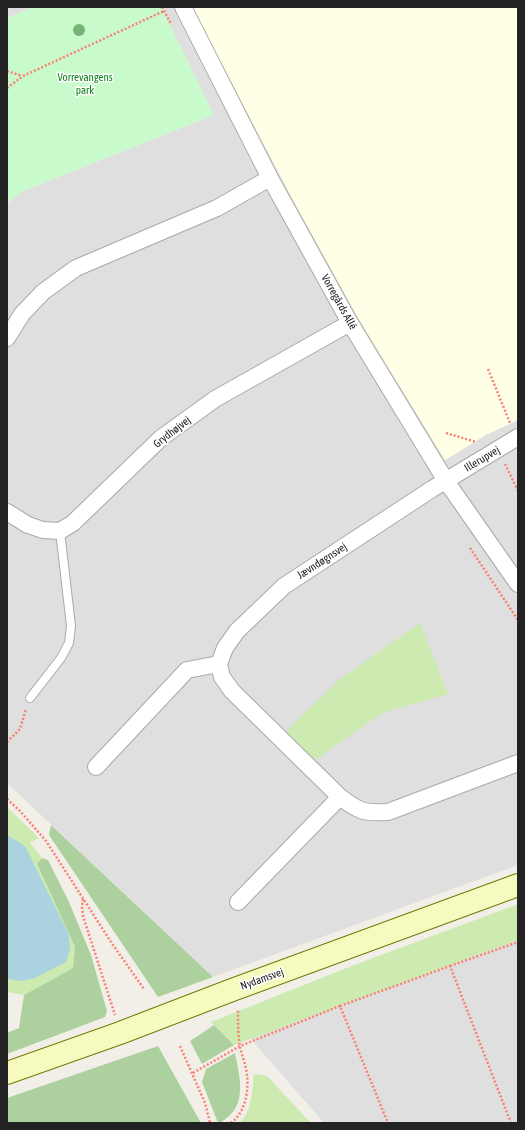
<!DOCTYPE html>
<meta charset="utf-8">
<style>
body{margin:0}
#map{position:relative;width:525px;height:1130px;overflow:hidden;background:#f2efe9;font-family:"Asap Condensed",sans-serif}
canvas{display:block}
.frame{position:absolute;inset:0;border:8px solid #222;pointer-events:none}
</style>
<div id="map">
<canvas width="525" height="1130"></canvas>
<div class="frame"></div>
</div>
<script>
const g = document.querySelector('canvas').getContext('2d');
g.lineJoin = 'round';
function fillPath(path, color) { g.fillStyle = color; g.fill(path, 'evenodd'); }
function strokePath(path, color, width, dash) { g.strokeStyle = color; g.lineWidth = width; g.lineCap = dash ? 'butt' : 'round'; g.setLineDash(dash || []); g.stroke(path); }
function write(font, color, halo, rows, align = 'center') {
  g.font = font + ' "Asap Condensed",sans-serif'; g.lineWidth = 3; g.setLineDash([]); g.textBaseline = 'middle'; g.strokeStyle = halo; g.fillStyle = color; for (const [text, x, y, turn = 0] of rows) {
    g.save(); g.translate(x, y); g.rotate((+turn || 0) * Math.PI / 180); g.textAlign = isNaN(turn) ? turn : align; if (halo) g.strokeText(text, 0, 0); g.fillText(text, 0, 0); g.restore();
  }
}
fillPath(new Path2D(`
 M7,7H33L7,18Z
 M161,7H518V865L213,977L7,783V204L21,192L214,115Z
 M518,939V1123H324L250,1038Z`), '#e0dfdf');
fillPath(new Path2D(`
 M192,7H518V420L486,435L445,460L358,318L293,200Z`), '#ffffe5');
fillPath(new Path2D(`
 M420,623L448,694L382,713L314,761L284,733L340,679Z
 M7,807L39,838L30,843L42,858L37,864L75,947L73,968L24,995L7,992Z
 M518,904V940L234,1045L211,1022L349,967Z
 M254,1074L267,1076L311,1123H240C252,1110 252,1091 254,1074Z`), '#cdebb0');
fillPath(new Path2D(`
 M51,825L213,977L158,997L49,835Z
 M42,858L48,860L69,902L91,955L107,1011L105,1017L7,1054V1033L19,1028L24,995L73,968L75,947L37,864Z
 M214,1025L234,1045L202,1064L190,1041Z
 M158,1046L201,1123H7V1098Z
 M235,1053C239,1074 246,1098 231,1114C227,1118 222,1122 218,1123L202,1082L206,1069Z`), '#add19e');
fillPath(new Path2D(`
 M33,7H161L214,115L21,192L7,204V18Z`), '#c8facc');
fillPath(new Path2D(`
 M7,835L22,844L26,848L69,935L70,949L66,962L35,978L22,981L7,979Z`), '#aad3df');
const lane = new Path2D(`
 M30,698L61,658L69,643L71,626L60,531`);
const street = new Path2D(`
 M183,7L270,178L350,323L446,481L518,584
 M7,338L22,314L43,292L76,268L217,208L270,178
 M518,437L432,489L284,586L237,631L225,648L219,664L222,677L232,691L340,797C360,812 363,813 388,812L518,763
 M7,512L28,525L43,530L60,531L73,523L161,438L215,399L350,323
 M96,767L187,670L219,664
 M238,902L340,797`);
const secondary = new Path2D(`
 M7,1073L120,1033L232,990L518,885`);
strokePath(lane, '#a9a9a9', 10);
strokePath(street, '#a9a9a9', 18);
strokePath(secondary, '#707d05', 24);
strokePath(new Path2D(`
 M162,7L171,24
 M7,71L22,76
 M7,88L23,76L164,11
 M488,369L510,423
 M446,433L476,442
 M505,464L518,491
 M470,548L518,620
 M7,742L20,729L26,709
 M7,799L20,811L46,841L113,945L144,989
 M83,899L82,907L83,916L115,1015
 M450,966L518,942
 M340,1006L450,966L511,1123
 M180,1046L205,1103L210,1123
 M193,1073L240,1046L340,1006L388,1123
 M231,1123C245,1113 249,1091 247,1075C246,1065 242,1056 240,1047C238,1035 238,1022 238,1009`), '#fa8072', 2.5, [2, 2]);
strokePath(lane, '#fff', 8);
strokePath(street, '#fff', 16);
strokePath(secondary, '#f7fabf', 22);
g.fillStyle = '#74b475';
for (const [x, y] of [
 [79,30]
]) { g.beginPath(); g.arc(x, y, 6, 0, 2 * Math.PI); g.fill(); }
write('11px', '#0c8416', '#fff', [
 ["Vorrevangens",85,78],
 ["park",85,91]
]);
write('11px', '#222', '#fff', [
 ["Vorregårds Allé",339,302,61],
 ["Grydhøjvej",172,432,-38],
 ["Illerupvej",482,459,-31],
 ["Jævndøgnsvej",322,561,-33],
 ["Nydamsvej",262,979,-20]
]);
</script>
